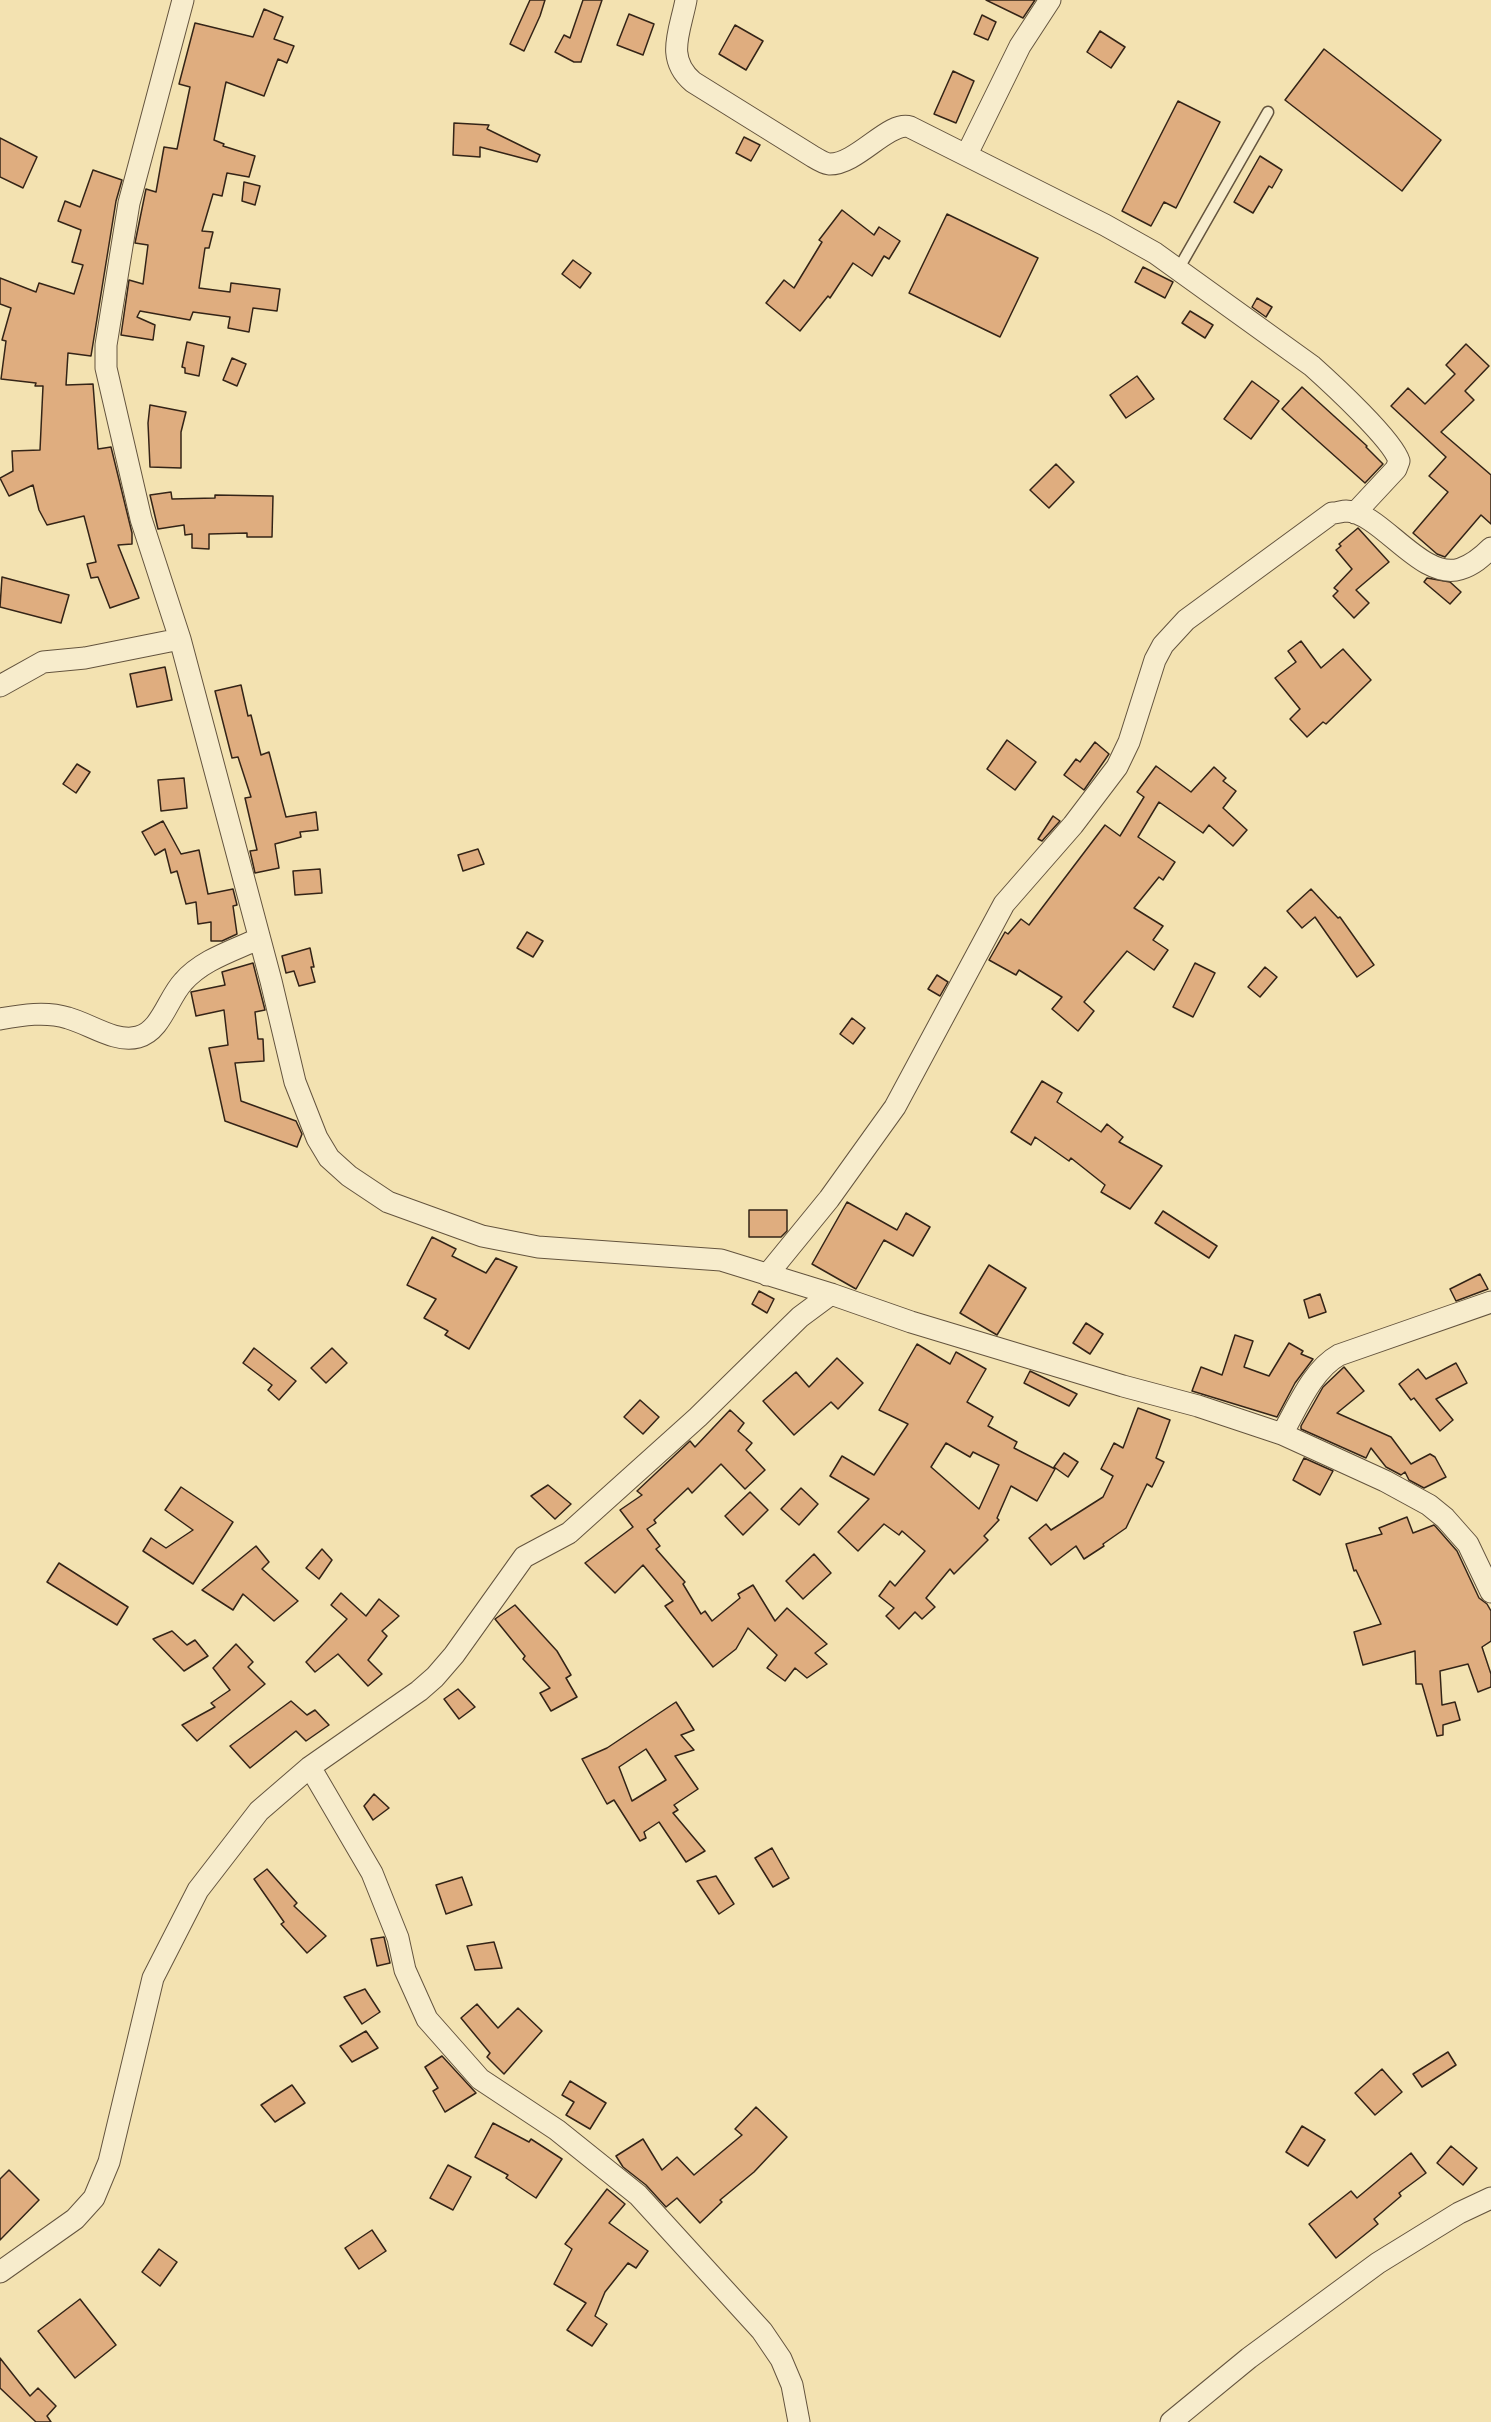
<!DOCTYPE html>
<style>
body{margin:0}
canvas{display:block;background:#f3e2b1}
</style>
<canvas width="1491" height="2422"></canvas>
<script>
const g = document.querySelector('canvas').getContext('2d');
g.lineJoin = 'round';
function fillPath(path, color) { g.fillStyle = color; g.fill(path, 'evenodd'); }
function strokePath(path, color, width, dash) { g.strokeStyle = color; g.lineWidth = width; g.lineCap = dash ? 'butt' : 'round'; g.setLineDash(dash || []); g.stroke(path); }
const building = new Path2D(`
 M530,0H545L540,16L524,51L510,44Z
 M583,0H602L581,62H574L555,52L564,35L570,38Z
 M986,0H1035L1023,18Z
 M264,9L283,17L274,39L294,46L287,63L278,59L264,96L226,82L214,140L224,144L223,146L255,156L249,177L227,173L222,196L213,194L202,231L213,232L209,248H205L199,288L230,292L231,283L280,289L277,311L253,308L249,332L228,328L230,317L193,312L190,320L140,311L137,317L155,325L153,340L121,335L129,280L143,284L148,245L135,243L146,189L156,192L164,147L177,149L190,87L179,84L195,23L253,37Z
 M629,14L654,24L643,55L617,45Z
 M982,15L996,22L988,40L974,34Z
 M735,25L763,41L746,70L719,54Z
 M1100,31L1125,47L1111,68L1087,52Z
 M1324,49L1441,140L1402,191L1285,100Z
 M953,71L974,81L956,123L934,114Z
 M1178,101L1220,122L1176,208L1164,202L1151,226L1122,211Z
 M454,123L489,125L487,129L540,155L537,162L480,147V157L453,155Z
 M744,137L760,145L751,161L736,153Z
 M0,138L37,157L23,188L0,177Z
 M1260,156L1282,170L1272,188L1269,186L1253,213L1234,202Z
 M93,170L122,180L116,201L91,356L68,353L66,385L93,384L98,449L111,447L132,533V544L118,545L139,598L110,608L98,577L91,578L87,564L96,562L84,516L47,525L39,510L33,485L9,496L0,478L13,471L12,451L40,450L43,386H35L36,383L1,379L6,341L2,340L11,308L0,304V278L36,292L39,283L74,294L83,265L72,262L81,230L58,221L65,201L80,207Z
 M244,182L260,186L255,205L242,201Z
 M842,210L874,235L879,227L900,241L889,259L884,256L872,276L853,263L830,298L828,296L800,331L766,303L784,280L794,288L822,242L819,240Z
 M947,214L1038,258L1000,337L909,293Z
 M573,260L591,273L580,288L562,274Z
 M1143,267L1173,282L1165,298L1135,282Z
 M1257,298L1272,307L1266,317L1252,307Z
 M1190,311L1213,325L1205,338L1182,323Z
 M187,342L204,346L199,376L185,373V368L182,367Z
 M1466,344L1489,366L1465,391L1474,400L1441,432L1491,475V524L1481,515L1445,557L1437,554L1413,533L1448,492L1429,476L1446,457L1391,406L1408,388L1425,404L1455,374L1446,365Z
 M232,358L246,364L237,386L223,380Z
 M1137,376L1154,399L1126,418L1110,395Z
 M1252,381L1279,401L1251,439L1224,419Z
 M1302,387L1367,446L1366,447L1383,464L1365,483L1282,409Z
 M150,405L186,412L181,432V468L150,467L148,423Z
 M1056,464L1074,482L1049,508L1030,490Z
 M171,492L172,499L215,498V495L273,496L272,537H247V533L209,534V549L192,548V534L185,535L184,525L158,529L150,495Z
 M1358,528L1389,562L1356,590L1369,603L1354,618L1333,596L1338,591L1334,588L1352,569L1336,550L1341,546L1339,544Z
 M2,577L69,595L61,623L0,607Z
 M1427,578L1450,582L1461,592L1450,604L1424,582Z
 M1301,641L1321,668L1343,649L1371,680L1326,724L1323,722L1307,737L1290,719L1300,709L1275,678L1296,662L1288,651Z
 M165,667L172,700L137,707L130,674Z
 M241,685L248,716L251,715L261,755L269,752L286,817L316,812L318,830L300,832L301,837L275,844L279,868L255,873L250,851L257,850L245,798L251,797L238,757L232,758L215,691Z
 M1007,740L1036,762L1015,790L987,769Z
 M1095,742L1109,754L1084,790L1064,775L1076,759L1080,762Z
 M77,764L90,772L76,793L63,784Z
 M1156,766L1191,792L1214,767L1226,778L1223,781L1236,791L1223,808L1247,830L1233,846L1209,825L1203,833L1159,802L1138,837L1175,862L1163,880L1159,877L1134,908L1163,926L1153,940L1168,950L1154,970L1127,951L1084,1002L1094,1011L1078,1031L1052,1009L1062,997L1019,970L1016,975L989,960L1005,932L1008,934L1021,919L1029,925L1105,825L1120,836L1144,797L1137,792Z
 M184,778L187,808L161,811L158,780Z
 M1053,816L1060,821L1042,841L1038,839Z
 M163,821L181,854L199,850L208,894L233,889L237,905L233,906L237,934L222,941H211V922L198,924L196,902L186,904L177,871L171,873L165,849L155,855L142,832Z
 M478,849L484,864L463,871L458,855Z
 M320,869L322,893L295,895L293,871Z
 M1311,889L1338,918L1340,917L1374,965L1357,977L1315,917L1302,928L1287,911Z
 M527,932L543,941L533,957L517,948Z
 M310,948L314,967H311L315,982L299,986L294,971L286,973L282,956Z
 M253,963L265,1010L255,1012L258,1039H263L264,1061L235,1063L241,1101L296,1121L302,1134L297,1147L225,1121L209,1048L228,1045L224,1010L196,1016L191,992L225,985L222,972Z
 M1195,963L1215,973L1193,1017L1173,1007Z
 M1265,967L1277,977L1260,997L1248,987Z
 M937,975L948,982L940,996L928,989Z
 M852,1018L865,1028L853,1044L840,1034Z
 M1042,1081L1062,1093L1057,1102L1101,1132L1107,1124L1123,1137L1119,1142L1162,1166L1130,1209L1101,1192L1105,1185L1071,1158L1069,1161L1035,1137L1031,1145L1011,1132Z
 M847,1202L897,1230L906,1213L930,1227L913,1256L884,1240L856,1289L812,1264Z
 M749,1210H787V1231L781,1237H749Z
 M1163,1211L1217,1246L1209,1258L1155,1223Z
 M432,1237L456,1249L452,1256L486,1273L496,1258L517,1267L469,1349L445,1335L448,1331L424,1318L436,1299L407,1285Z
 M989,1265L1026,1288L997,1335L960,1313Z
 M1480,1274L1488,1289L1456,1301L1450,1289Z
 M759,1291L774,1299L767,1313L752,1304Z
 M1320,1294L1326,1312L1309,1318L1304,1300Z
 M1086,1323L1103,1334L1090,1354L1073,1343Z
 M1235,1335L1253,1341L1244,1367L1269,1376L1289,1343L1303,1351L1301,1354L1313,1359L1295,1383L1277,1417L1192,1391L1201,1367L1222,1375Z
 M917,1344L950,1364L956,1352L986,1369L967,1402L993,1417L988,1426L1017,1442L1014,1448L1055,1469L1037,1501L1011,1486L997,1518L999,1520L984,1536L988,1540L954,1574L950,1569L926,1598L935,1607L922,1619L915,1612L899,1629L886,1616L894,1608L879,1596L890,1581L895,1586L925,1551L902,1531L899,1535L884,1524L858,1551L838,1532L869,1499L830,1476L842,1456L874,1475L908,1424L879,1410ZM946,1443L970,1457L973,1452L999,1465L979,1509L931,1467Z
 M254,1348L296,1381L279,1400L268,1390L272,1385L243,1363Z
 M332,1348L347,1363L326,1383L311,1368Z
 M837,1358L863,1383L838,1409L831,1402L794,1435L763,1401L796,1372L809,1387Z
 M1456,1363L1467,1383L1436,1399L1453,1420L1440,1431L1414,1398L1411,1400L1399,1384L1418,1369L1426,1379Z
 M1344,1367L1364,1391L1337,1413L1391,1437L1411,1464L1430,1454L1435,1457L1446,1477L1424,1488L1409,1480L1405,1472L1401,1475L1386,1467L1371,1448L1366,1458L1301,1429V1426L1323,1387Z
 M1030,1371L1077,1394L1069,1406L1024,1383Z
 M640,1400L659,1417L643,1434L624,1417Z
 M1138,1408L1170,1420L1156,1458L1164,1462L1152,1487L1147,1484L1126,1528L1103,1544L1104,1546L1084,1559L1076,1546L1051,1565L1029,1538L1046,1524L1051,1530L1103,1497L1113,1476L1101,1469L1114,1443L1123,1448Z
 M730,1410L744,1423L738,1431L752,1443L746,1450L765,1470L745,1489L721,1464L692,1493L688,1488L654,1520L656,1523L647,1529L660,1546L656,1549L685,1582L683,1584L701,1614L705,1611L712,1621L740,1598L738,1594L753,1585L775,1621L787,1608L827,1644L815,1653L827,1664L807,1678L795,1668L785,1681L767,1668L777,1655L748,1628L736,1649L713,1667L665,1606L673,1601L643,1565L615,1593L585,1563L633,1527L620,1510L642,1495L637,1491L690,1441L695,1447Z
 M1064,1453L1078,1462L1068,1477L1054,1467Z
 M1304,1458L1333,1471L1320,1495L1293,1480Z
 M548,1485L571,1504L555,1519L531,1496Z
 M181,1487L233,1522L193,1584L143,1551L151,1538L166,1548L193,1530L165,1510Z
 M801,1488L818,1504L799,1525L781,1509Z
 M750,1492L768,1510L743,1535L725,1516Z
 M1407,1517L1413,1533L1434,1525L1436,1527L1457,1551L1479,1598L1487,1604L1491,1611V1641L1482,1647L1491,1674V1687L1478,1692L1468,1664L1440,1671L1442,1705L1455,1702L1460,1720L1443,1725V1735L1437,1736L1422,1684H1416L1415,1651L1363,1665L1354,1632L1381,1624L1356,1570L1354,1571L1346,1544L1382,1534L1379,1528Z
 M256,1546L269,1562L262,1569L298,1601L274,1621L243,1594L233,1610L202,1590Z
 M322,1549L332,1560L319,1579L306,1568Z
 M814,1554L831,1573L803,1599L786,1581Z
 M59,1563L128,1607L117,1625L47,1582Z
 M341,1593L366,1616L379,1599L399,1616L382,1631L387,1636L368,1660L382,1674L368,1686L338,1654L315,1672L306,1662L347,1619L331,1605Z
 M515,1605L557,1651L571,1675L566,1678L577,1697L551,1711L540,1693L550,1688L523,1659L525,1656L495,1619Z
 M172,1631L187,1645L195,1640L208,1656L184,1671L153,1639Z
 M236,1644L253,1662L248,1667L265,1684L197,1741L182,1725L215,1707L211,1703L230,1690L213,1668Z
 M458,1689L475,1707L459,1719L444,1699Z
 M291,1701L307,1715L315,1710L329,1725L306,1741L296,1731L250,1768L230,1746Z
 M676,1702L694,1730L681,1735L694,1750L675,1756L698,1789L674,1805L678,1810L673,1813L705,1851L686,1862L659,1822L644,1832L646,1838L640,1841L614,1800L607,1804L582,1759L607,1748ZM646,1749L666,1780L632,1801L619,1767Z
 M374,1794L389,1808L373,1820L364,1806Z
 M772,1848L789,1878L773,1887L755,1858Z
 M267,1869L297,1903L294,1906L326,1936L307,1953L281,1924L284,1922L254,1879Z
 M716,1876L734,1904L719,1914L697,1881Z
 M462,1877L472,1905L446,1914L436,1885Z
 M384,1937L390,1963L377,1966L371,1939Z
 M494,1942L502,1968L475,1970L467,1946Z
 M365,1989L380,2012L362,2024L344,1997Z
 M477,2004L498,2028L518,2008L542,2031L504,2074L487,2057L490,2053L461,2018Z
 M366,2031L378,2048L352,2062L340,2046Z
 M1448,2052L1456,2065L1422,2087L1413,2074Z
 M442,2056L476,2093L445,2112L433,2091L438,2088L425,2067Z
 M1382,2069L1402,2092L1375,2115L1355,2093Z
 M570,2081L606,2103L590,2129L566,2115L574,2102L562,2095Z
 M292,2085L305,2103L275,2122L261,2105Z
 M756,2107L787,2137L754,2172L720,2200L722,2202L700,2223L677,2198L666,2207L646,2185L623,2167L616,2156L643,2139L662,2170L677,2157L694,2175L742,2135L735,2129Z
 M493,2123L529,2142L531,2139L562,2159L536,2198L506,2178L508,2175L475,2157Z
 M1302,2126L1325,2140L1308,2166L1286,2152Z
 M1451,2146L1477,2168L1463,2185L1437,2163Z
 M1411,2153L1426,2173L1399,2193L1401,2196L1374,2219L1378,2224L1336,2258L1309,2224L1351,2191L1357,2198Z
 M448,2165L471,2177L453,2210L430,2198Z
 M9,2170L39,2200L0,2240V2179Z
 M607,2189L625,2204L609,2223L648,2251L636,2268L628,2263L605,2292L595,2316L607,2324L592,2346L567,2330L586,2303L554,2284L572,2249L565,2244Z
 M372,2230L386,2251L359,2269L345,2248Z
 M159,2249L177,2262L160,2286L142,2272Z
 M80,2299L116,2345L75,2378L38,2331Z
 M0,2358L30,2396L38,2388L56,2406L47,2416L51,2422H36L0,2388Z`);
fillPath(building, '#dfad7f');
strokePath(building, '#342417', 1.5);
const lane = new Path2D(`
 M1179,268L1268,112`);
const street = new Path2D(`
 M183,0L129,203L106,345V368L141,519L180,639L271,981L295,1082L317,1138L329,1158L349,1176L388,1202L482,1236L538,1247L721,1260L831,1294L911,1322L1123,1386L1198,1406L1282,1434L1385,1481L1429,1505L1445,1518L1468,1544L1491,1592
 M686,0C680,32 665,58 693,82L812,156C817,159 823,163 829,164C857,165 889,120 910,127L1105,225L1155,253L1312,366C1331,383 1393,440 1399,461L1396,469L1355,513
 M967,154L1020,46L1050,0
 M0,686L43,662L85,658L180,639
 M0,1019C22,1015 46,1011 68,1018C90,1024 115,1043 138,1037C161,1031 168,998 183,982C202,960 232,951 258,939
 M767,1275L829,1199L895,1107L1004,904L1073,825L1117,767L1129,742L1155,660L1163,645L1186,620L1332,513C1337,513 1342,511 1346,511C1381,512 1421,581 1460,569C1473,565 1482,557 1491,548
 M1282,1434C1297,1408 1312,1370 1339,1355L1491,1302
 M310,1767L372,1873L398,1938L405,1970L427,2019L480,2079L557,2130L638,2195L762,2331L781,2359L792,2385L799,2422
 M0,2272L75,2219L94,2198L109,2162L153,1978L198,1890L259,1811L310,1767L419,1691L435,1677L454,1655L524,1557L569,1533L698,1417L800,1317L831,1294
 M1171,2422L1249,2358L1378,2263L1459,2213L1491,2198`);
strokePath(lane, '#64543e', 13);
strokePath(street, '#64543e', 23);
strokePath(lane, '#f7eccc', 10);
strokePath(street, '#f7eccc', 21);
</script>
